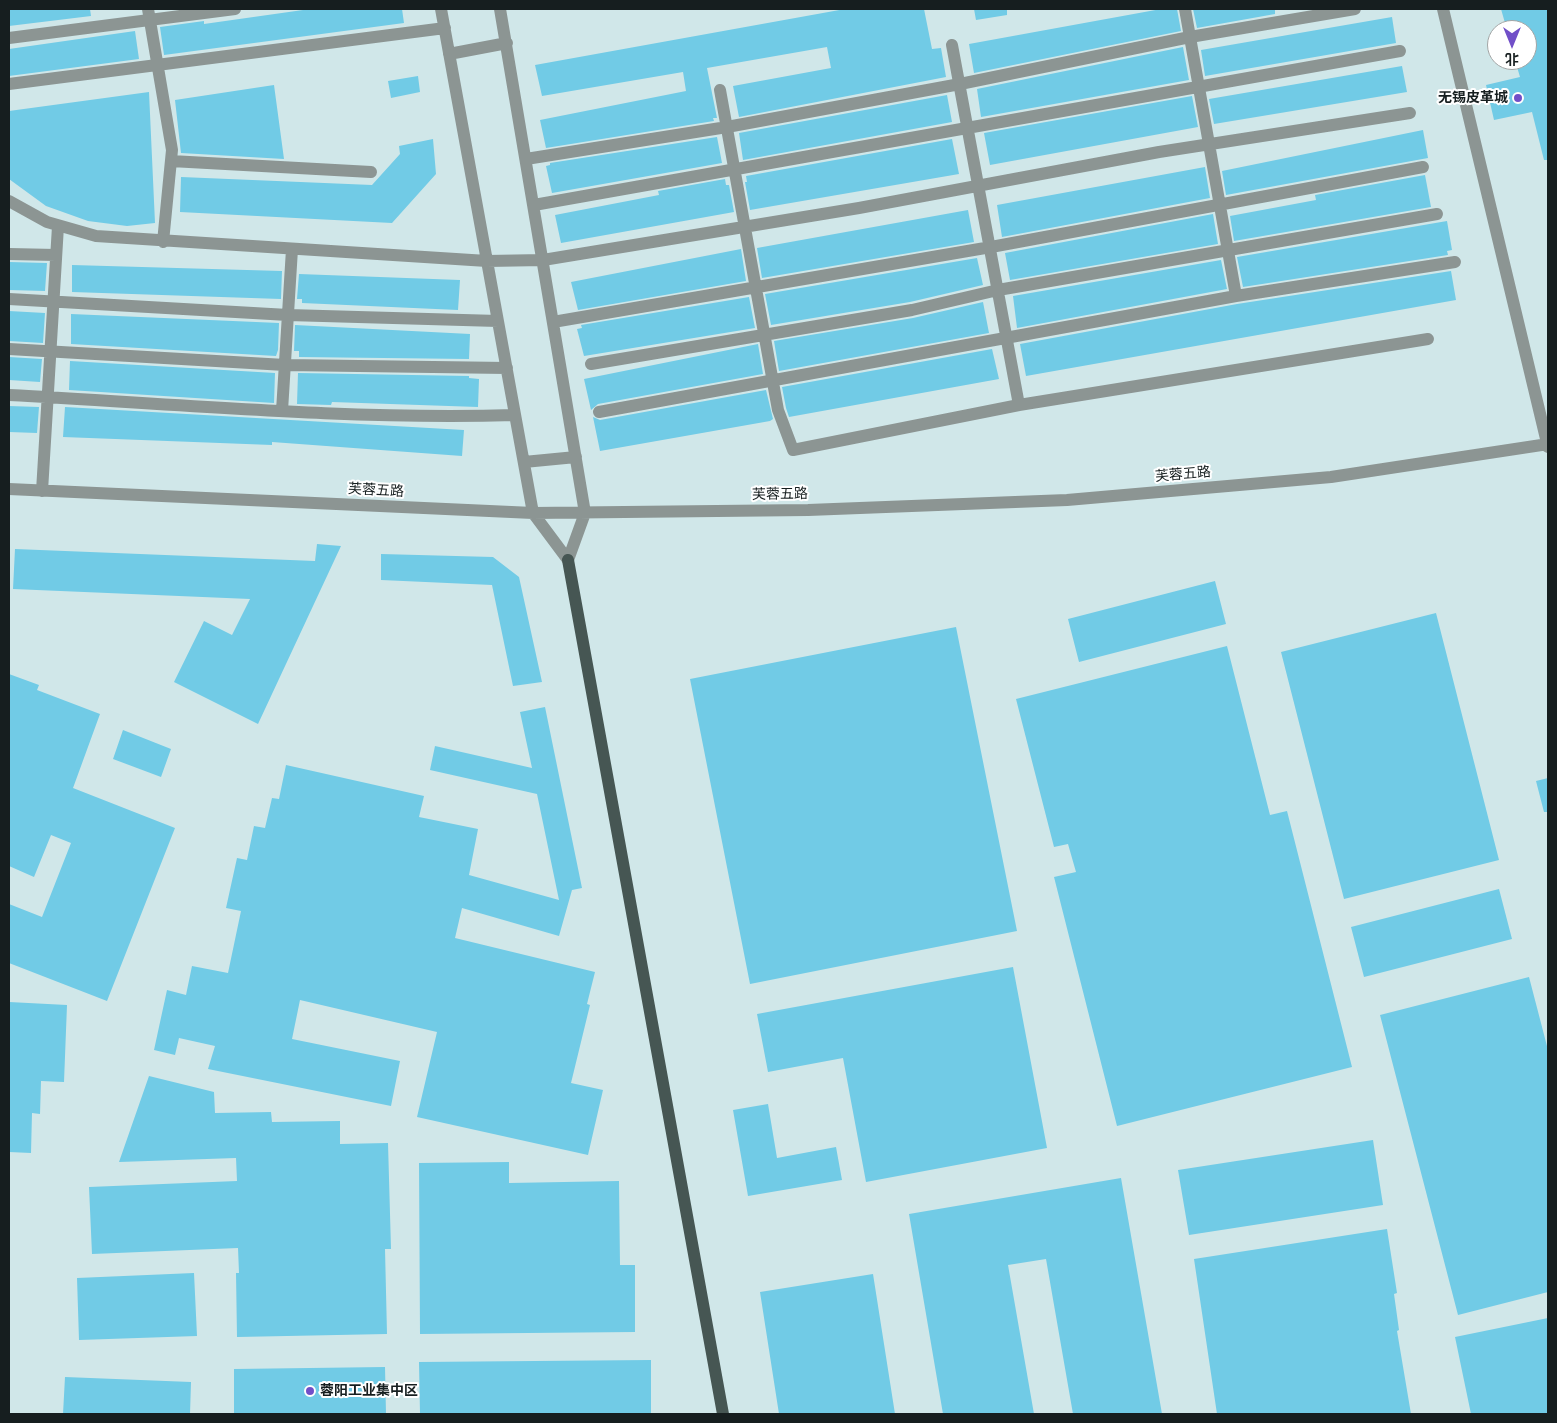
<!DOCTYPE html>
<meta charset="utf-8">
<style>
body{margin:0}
#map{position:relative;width:1557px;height:1423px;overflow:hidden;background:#d0e7e9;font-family:"Roboto Condensed","Noto Sans SC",sans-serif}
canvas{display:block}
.frame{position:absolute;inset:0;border:10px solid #161e1f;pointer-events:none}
.north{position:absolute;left:1487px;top:20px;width:50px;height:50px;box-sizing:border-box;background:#fff;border:1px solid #a2a5a5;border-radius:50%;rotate:180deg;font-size:14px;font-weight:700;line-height:20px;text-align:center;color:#161e1f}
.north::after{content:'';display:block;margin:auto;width:18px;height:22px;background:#714fc8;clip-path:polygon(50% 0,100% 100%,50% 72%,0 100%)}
</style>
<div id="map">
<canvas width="1557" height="1423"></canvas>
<div class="frame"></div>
<div class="north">北</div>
</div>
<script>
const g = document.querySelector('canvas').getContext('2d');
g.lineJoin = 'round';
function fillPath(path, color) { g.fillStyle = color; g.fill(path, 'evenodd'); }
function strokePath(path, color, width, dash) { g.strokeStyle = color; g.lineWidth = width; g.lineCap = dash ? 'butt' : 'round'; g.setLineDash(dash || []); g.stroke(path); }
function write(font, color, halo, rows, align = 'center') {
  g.font = font + ' "Roboto Condensed","Noto Sans SC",sans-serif'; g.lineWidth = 4; g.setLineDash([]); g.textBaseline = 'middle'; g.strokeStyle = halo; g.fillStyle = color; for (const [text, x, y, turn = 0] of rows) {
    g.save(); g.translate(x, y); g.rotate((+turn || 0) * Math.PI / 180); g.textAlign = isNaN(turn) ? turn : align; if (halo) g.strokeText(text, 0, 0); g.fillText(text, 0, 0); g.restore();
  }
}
fillPath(new Path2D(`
 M9,9H90L91,16L9,26Z
 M310,9H402L404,23L164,55L160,27L204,21V24Z
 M845,9H924L932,49L941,48L946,77L739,117L733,86L831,68L827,47L707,68L717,118H713L714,121L546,148L540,120L686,91L683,72L542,96L535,65Z
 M974,9H1007V15L976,20Z
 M1161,9H1177L1181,31L974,73L969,44Z
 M1193,9H1275V14L1197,28Z
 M1501,9H1548V160H1544L1532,112L1494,120L1486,85L1520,77L1515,60H1527V30H1507Z
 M1392,17L1396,43L1205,76L1201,50Z
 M135,31L139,59L9,76V49Z
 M1183,47L1189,80L981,117L977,89Z
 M1402,66L1407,92L1214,124L1209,99Z
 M418,76L420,92L391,98L388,81Z
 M274,85L284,159L181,153L175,100Z
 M149,92L155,223L127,226L88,221L46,206L9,179V111Z
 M947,95L952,122L743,160L739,133Z
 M1192,96L1198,127L990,165L984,133Z
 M1423,130L1428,158L1226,195L1222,171Z
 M717,137L722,163L552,193L546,166L550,165V163Z
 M433,139L436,174L392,223L180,212L181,177L372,185L400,154L399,146Z
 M952,139L959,174L750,210L745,182H747L746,176Z
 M1205,167L1210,198L1002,237L997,205Z
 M1425,175L1431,207L1234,241L1230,216L1316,200L1315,195Z
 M725,179L726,185H729L734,212L561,243L555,215L659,195L658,191Z
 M968,210L974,242L762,278L757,248Z
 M1213,214L1218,244L1010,280L1005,253Z
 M1447,221L1452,250L1447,251L1448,255L1243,287L1237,257Z
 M741,249L746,281L578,310L571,282Z
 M977,258L983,285L910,302L771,325L765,294Z
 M1221,260L1227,289L1017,328L1013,296Z
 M9,262L47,263L45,291L9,290Z
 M72,265L282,271L281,299L72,292Z
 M1451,271L1456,300L1026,376L1020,344L1237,304Z
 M299,274L460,280L458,310L302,303V299H297Z
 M749,297L755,328L584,356L577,329L582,328L581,325Z
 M983,302L989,333L779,371L774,341L913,318Z
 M9,311L45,313L43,343L9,341Z
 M71,314L279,323L278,350L276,356L71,344Z
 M295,325L470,334L469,359L299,357V351H294Z
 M758,344L763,374L598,404L591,410L584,379Z
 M992,349L999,379L789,417L786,408L782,387Z
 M9,357L42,359L40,382L9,380Z
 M70,361L275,373L274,403L69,390Z
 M298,373L469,376V378L479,379L478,407L332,402L331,405L297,404Z
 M766,390L773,419L770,421L600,451L593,417L600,420Z
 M9,406L39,407L37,433L9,432Z
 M65,407L464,430L462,456L272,442V445L63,437Z
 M317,544L341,546L258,724L174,682L204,621L232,635L250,599L13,589L15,549L315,561Z
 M381,554L493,557L519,577L542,682L513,686L492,585L381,580Z
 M1215,581L1226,624L1079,662L1068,619Z
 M1436,613L1499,860L1344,899L1281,652Z
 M956,627L1017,931L750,984L690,679Z
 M1227,646L1270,815L1287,811L1352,1067L1117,1126L1054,877L1076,872L1068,844L1054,847L1016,699Z
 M9,674L39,685L37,690L100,714L73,788L175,828L107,1001L9,963V904L42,917L71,843L51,835L34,877L9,866Z
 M545,707L582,888L572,890L559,936L462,908L455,938L595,972L587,1004L590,1005L571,1083L603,1090L588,1155L417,1117L437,1032L300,1000L292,1039L400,1061L391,1106L208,1069L215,1046L179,1038L175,1055L154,1050L167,990L186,995L192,966L228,973L241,911L226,908L237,858L247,860L254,826L265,828L272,798L279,799L286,765L424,796L419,817L478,829L469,875L559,900L537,794L430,770L435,746L532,768L520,712Z
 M123,730L171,749L161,777L113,759Z
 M1548,778V812H1544L1536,781Z
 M1499,889L1512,939L1364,977L1351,927Z
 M1013,967L1047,1148L866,1182L843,1058L768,1072L757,1014Z
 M1529,977L1548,1050V1292L1458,1315L1380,1015Z
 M9,1002L67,1005L64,1082L41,1081L40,1114L32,1113L31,1153L9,1152Z
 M149,1076L214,1092L215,1113L271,1112L272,1122L340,1121V1144L388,1143L391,1249H385L387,1334L237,1337L236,1273H239L238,1248L92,1254L89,1187L237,1181L236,1158L119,1162Z
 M768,1104L777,1158L836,1147L842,1180L748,1196L733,1110Z
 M1373,1140L1383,1205L1189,1235L1178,1170Z
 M509,1162V1183L619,1181L620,1265H635V1332L420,1334L419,1163Z
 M1121,1178L1162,1414H1073L1046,1259L1008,1265L1034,1414H943L909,1214Z
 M1387,1229L1397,1293L1394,1294L1399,1330L1397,1331L1411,1414H1217L1194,1259Z
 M194,1273L197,1336L79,1340L77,1278Z
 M873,1274L895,1414H779L760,1292Z
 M1548,1318V1414H1471L1455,1337Z
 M651,1360V1414H420L419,1362Z
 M385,1367L386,1414H234V1369Z
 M65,1377L191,1382L190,1414H63Z`), '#71cbe6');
strokePath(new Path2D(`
 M148,9L172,150L163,242
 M441,9L533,513L568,560
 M500,9L585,513L568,560
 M1185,9L1236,296
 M1443,9L1548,447
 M9,38L235,9
 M952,45L1019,405
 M449,54L507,43
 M9,84L445,28
 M720,90L778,410L793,450L1019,405L1428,339
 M526,159L727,127L960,84L1190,37L1355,9
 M171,161L371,172
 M9,201L47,222L96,236L487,261L543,260L859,208L1159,152L1410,113
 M534,205L1400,51
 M9,254L56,255
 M9,299L288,315L498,321
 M553,322L991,247L1423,167
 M9,349L285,365L507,368
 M591,364L912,310L998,290L1437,214
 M9,395C177,404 347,420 515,415
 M282,411L292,249
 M599,412L1236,296L1455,262
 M524,462L576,457
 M9,489L533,513L808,510L1067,500L1331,477L1548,444
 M42,491L58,226`), '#8c9593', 12);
strokePath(new Path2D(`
 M568,560L723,1414`), '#465653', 12);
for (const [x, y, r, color] of [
 [1518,98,5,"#714fc8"],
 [310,1391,5,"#714fc8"]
]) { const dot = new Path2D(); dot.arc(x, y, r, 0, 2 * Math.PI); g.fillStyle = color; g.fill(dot); strokePath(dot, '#fff', 2); }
write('bold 14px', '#161e1f', '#fff', [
 ["无锡皮革城",1508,98],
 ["蓉阳工业集中区",320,1391,"left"]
], 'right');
write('14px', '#161e1f', '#fff', [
 ["芙蓉五路",1183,475,-5],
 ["芙蓉五路",376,491,3],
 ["芙蓉五路",780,495,-1]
]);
</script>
